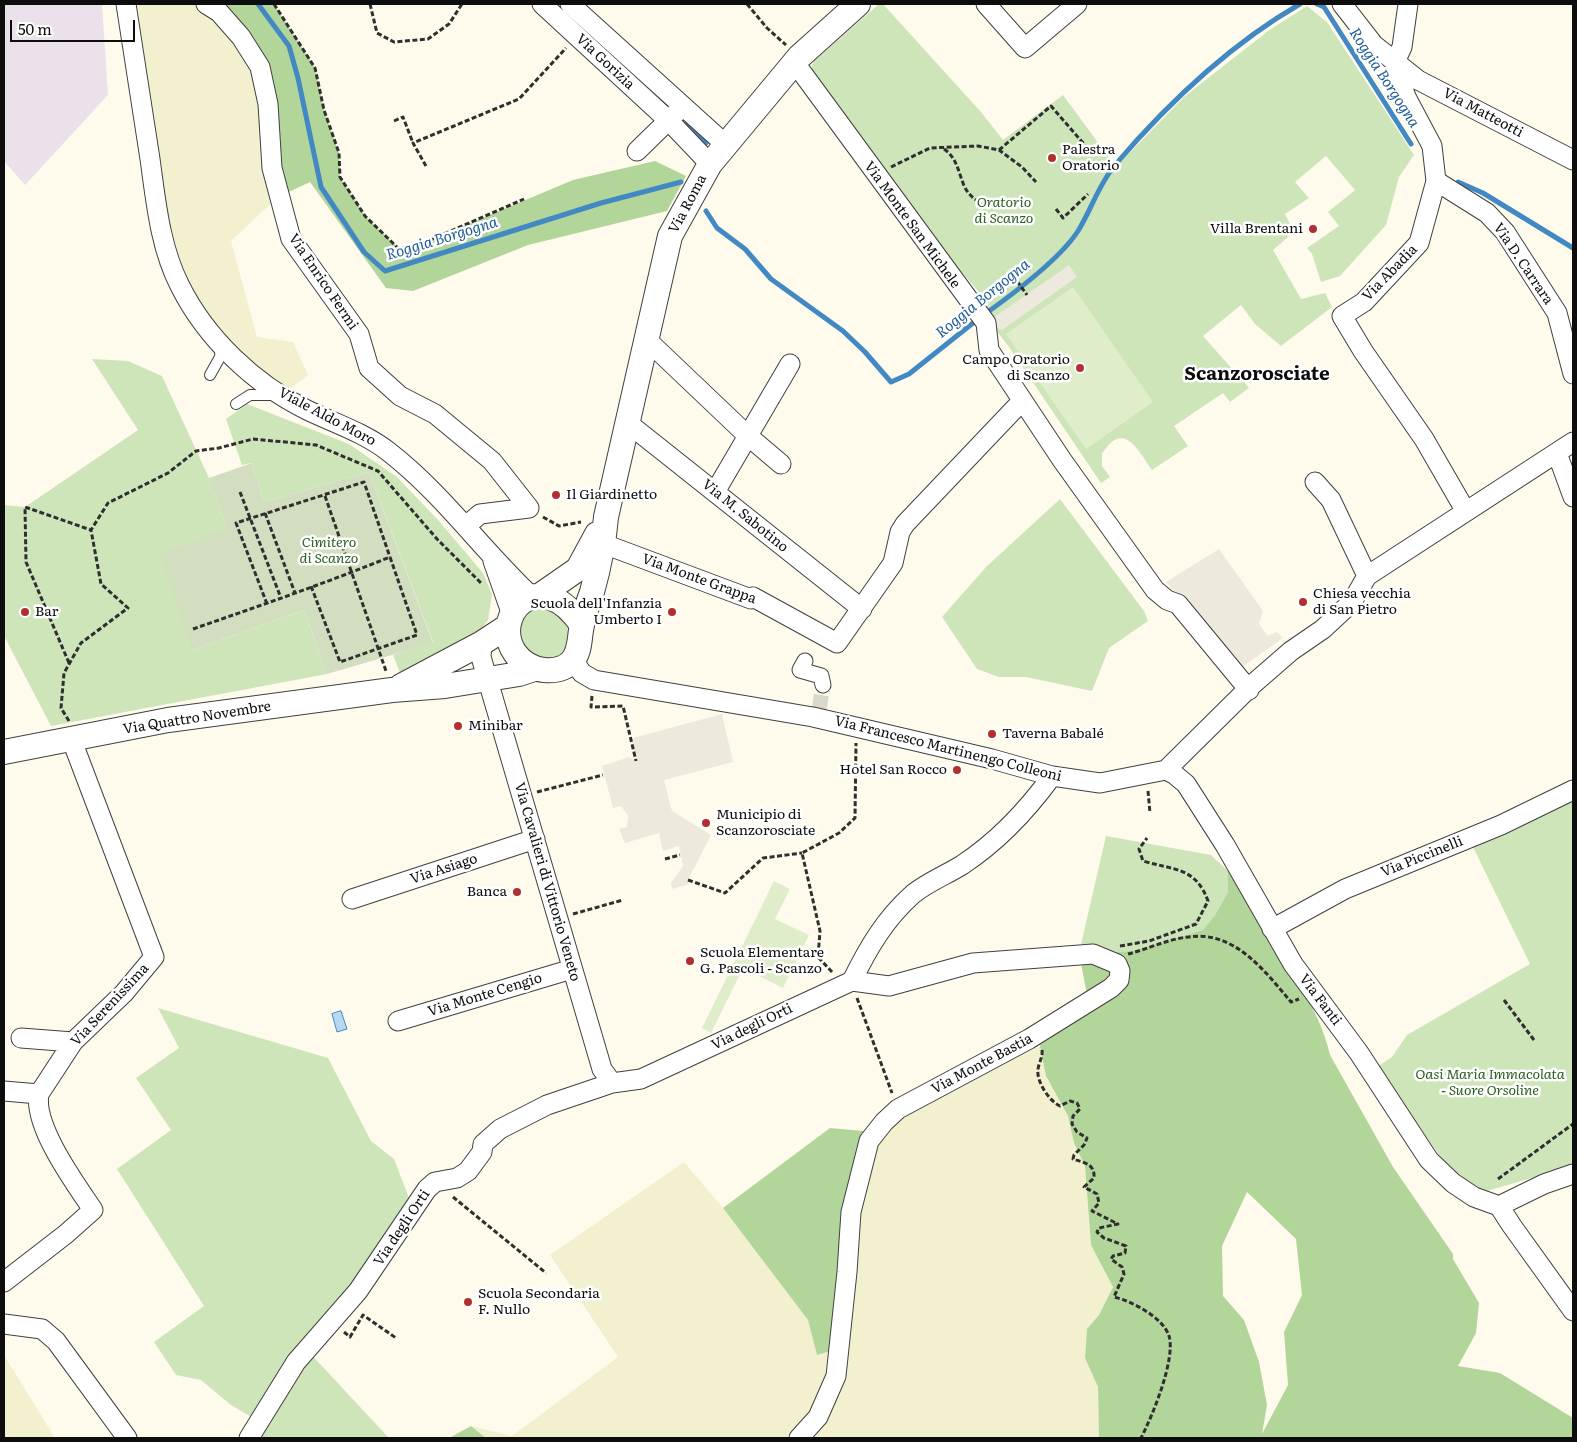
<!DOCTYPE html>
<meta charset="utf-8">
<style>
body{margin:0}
#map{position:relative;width:1577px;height:1442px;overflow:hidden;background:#fefbed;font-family:Literata,serif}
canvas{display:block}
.frame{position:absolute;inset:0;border:5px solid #0d0d0d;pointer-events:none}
.scale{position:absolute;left:10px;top:20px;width:125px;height:22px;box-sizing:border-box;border:2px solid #0d0d0d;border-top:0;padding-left:6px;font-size:15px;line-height:18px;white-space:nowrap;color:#0d0d0d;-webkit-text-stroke:4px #fff;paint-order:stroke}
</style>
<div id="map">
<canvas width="1577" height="1442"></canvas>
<div class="frame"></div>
<div class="scale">50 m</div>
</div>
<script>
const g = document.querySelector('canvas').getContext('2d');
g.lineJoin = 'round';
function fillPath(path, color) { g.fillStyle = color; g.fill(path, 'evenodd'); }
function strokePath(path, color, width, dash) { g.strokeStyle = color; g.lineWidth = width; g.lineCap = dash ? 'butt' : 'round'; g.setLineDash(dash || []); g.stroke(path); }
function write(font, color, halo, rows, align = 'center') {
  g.font = font + ' Literata,serif'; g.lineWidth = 5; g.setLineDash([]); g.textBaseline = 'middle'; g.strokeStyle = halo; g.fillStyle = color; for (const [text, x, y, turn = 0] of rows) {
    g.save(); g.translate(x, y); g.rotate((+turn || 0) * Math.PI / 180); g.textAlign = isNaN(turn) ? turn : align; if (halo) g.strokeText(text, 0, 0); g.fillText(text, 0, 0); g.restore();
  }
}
fillPath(new Path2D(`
 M4,4H102L108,95L25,185L4,161Z`), '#eae1eb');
fillPath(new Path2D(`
 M126,4H206L260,67L278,197L231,241L257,337L293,342L308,375L282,395L249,371L179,285Z
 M1038,1036L1046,1076L1068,1116L1074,1143L1085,1166L1091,1245L1113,1287L1099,1315L1087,1330L1085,1358L1098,1387L1099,1438H486L471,1426L512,1436L618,1357L550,1255L684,1162L723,1208L808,1320L817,1355L859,1216L874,1132Z
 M4,1355L55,1438H4Z`), '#f2f0cf');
fillPath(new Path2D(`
 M879,4H883L981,112L1003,140L1063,95L1116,167L1184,97L1268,31L1307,6L1327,22L1414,155L1399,177L1386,225L1340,276L1321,282L1312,254L1307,248L1339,226L1328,212L1355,190L1326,156L1295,182L1309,198L1285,214L1294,232L1273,250L1301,299L1325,293L1332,307L1281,346L1255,324L1241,305L1203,336L1249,388L1230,402L1223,393L1174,426L1188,446L1152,470C1138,451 1124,419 1102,454V466L1110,477L1101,483L1009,347L995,329L979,316L989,304L887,185L813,84L812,66L814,61Z
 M92,359L128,361L162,376L209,478L227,529L192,650L304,610L327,674L51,726L4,636V505L25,507L138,430Z
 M247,404L349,444L397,477L439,521L483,573L492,594L488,620L474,640L402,678L393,655L433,642L369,472L264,502L252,463L242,465L226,419Z
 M1060,499L1144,611L1148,621L1109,648L1092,691L1026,677H999L977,669L942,617L986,567Z
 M538,605L567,615L572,638C564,662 548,661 528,654L517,633L523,615Z
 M1573,797V1166L1480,1193L1457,1180L1377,1067L1392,1057L1407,1035L1530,964L1472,845Z
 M1106,836L1211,855L1228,871V892L1215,915L1203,930L1133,951L1079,953Z
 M158,1008L328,1058L371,1141L394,1159L411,1203L404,1218L253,1418L231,1405L201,1380L176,1375L154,1342L204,1306L117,1169L171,1130L136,1078L179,1048Z
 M307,1350L389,1438H249Z`), '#cee5ba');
fillPath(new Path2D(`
 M206,4H274L315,68L324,110L339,153L340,177L365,216L399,249L428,241L573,180L655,161L686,176L667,211L528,245L413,291L386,288L310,182L278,197L260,67Z
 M1228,871L1261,923L1265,935C1292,971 1320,1011 1330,1055L1393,1167L1453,1254V1259L1479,1303L1476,1333L1458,1366L1500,1373L1573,1418V1438H1099L1098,1387L1085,1358L1087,1329L1099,1315L1113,1287L1091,1245L1085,1166L1074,1143L1068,1116L1046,1076L1038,1036L1089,1005L1079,953L1133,951L1203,930L1215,915L1228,892ZM1247,1192L1296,1239L1302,1295L1284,1332L1288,1385L1262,1434L1267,1405L1259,1362L1244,1320L1223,1296L1222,1246Z
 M830,1128L874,1132L859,1216L847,1346L817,1355L808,1320L723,1208Z
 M471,1426L486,1438H449Z`), '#b2d59a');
fillPath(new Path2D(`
 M252,463L264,502L369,472L433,643L327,674L304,610L192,650L160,553L227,529L209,478Z`), '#d3dec0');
fillPath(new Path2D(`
 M1073,287L1153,402L1086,449L1006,334Z
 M774,881L790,889L775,919L809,935L783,988L743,968L711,1033L702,1028Z`), '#e0edcb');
fillPath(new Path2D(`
 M1069,265L1077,277L1002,330L986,323Z
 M1219,549L1263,611L1259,624L1268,636L1277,632L1283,638L1238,670L1166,582Z
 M722,714L733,762L664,780L672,811L711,835L688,880L689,884L672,889L671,883L683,866L679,846L663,851L659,833L625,843L619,829L627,827L628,816L621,806L613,808L602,766L629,757L635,761L633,738Z`), '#ede9dd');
const water = new Path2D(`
 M341,1011L347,1029L337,1032L332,1014Z`);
fillPath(water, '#b6d8f1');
strokePath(water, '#4289c3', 1);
strokePath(new Path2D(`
 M258,4L289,46L298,78L321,187L364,252L385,271L601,203L681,182
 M1317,4L1324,7L1411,144
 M635,77L661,100
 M686,124L706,143
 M1458,182L1483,193L1573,248
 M706,211L717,228L745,249L771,279L843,331L865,352L891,382L909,374L978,319
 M985,314C1013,294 1060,259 1078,231C1091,210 1099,184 1115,165C1168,103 1229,45 1300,4`), '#4289c3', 5);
strokePath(new Path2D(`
 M819,710L823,685`), '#dad7cb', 15, [15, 8]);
const service = new Path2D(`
 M210,375L220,357L221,346
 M236,404L250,395H277`);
const pedestrian = new Path2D(`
 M805,661L800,670L821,676L823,685`);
const minor = new Path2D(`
 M126,4C134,56 142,107 150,159C156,202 160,247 180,286C206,338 254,384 307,410C334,423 365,433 389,452C443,494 482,550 531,596
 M206,4L219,12L241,37L260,67L268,104L272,168L291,239L359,334L369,368L400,396L435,414L492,461L529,508
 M542,4L669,121L710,164
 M570,4L726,145
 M986,4L1025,48L1077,4
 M1342,4L1374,45L1418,80L1573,160
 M1395,62L1406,97L1432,146L1436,181L1419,243L1364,302L1342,316L1363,351L1424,439L1465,510
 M1395,62L1402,47L1408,4
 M795,63L986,323L989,350L1062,460L1155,590L1167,600L1178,604L1249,690
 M637,151L677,112
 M1436,181L1487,213L1505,232L1557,313L1573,374
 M646,339L748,436L781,464
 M629,424L862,609
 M1557,453L1573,497
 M1315,482L1331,500L1367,576
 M715,492L790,364
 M466,526L480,514L529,508
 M604,544L751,599L753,597L837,643L893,563L900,532L905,524L1022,401
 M493,561L512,615
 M482,643L481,657L602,1069L612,1083
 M573,660L582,673L594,680L813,717L992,759L1052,776L1100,783L1166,770L1253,684L1291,651L1323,629L1352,602L1367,576L1573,442
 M1166,770L1174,774L1186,784L1225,845L1293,964L1359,1053L1429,1160L1453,1183L1474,1197L1499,1206
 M352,899L535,839
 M1272,929L1345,889L1501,825L1573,790
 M852,981C868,948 885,919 913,894C928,882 946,875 962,865C997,842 1028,809 1052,776
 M398,1021L572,969
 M21,1038L73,1042
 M4,1091L39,1094
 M1499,1206L1512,1226L1573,1311
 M1499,1206L1544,1184L1573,1174
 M4,1282L66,1234L93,1210C75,1183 33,1126 39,1094L73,1042L124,993L154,957L71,738
 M4,1324L42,1329L56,1341L127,1438
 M249,1438L296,1362L358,1291L427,1189L435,1182L457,1178L468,1171L482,1152L483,1144L500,1129L547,1105L612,1083L641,1079L852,981L889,986L973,963L1093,954L1117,964L1120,971L1119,980L1111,988L1029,1039L898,1109L884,1122L869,1141L851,1212L847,1272L836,1376L818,1417L799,1438`);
const tertiary = new Path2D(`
 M542,594L578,569L597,534
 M582,625C538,561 490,617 515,653C521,662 533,669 544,670C554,671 565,669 572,661C581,651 579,637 582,625C584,614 588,603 592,592C599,567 604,542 606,517L670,236L710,164L799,57L858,4
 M401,686L482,643L508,626
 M4,752L168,720L392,690L445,686L519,674L534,669`);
strokePath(service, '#404040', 12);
strokePath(pedestrian, '#404040', 17);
strokePath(minor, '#404040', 21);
strokePath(tertiary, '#404040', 26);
strokePath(new Path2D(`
 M274,4L315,68L324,110L339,153L340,177L365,216L399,249L428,241L524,199
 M370,4L377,33L394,42L428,39L449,24L462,4
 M747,4L767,28L786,45
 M394,121L403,117L413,143
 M944,149C956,157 958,170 963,183C967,195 977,201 987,208
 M999,150L1051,106L1090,151
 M426,166L413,143L519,99L566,48
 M891,167L930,148L978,146L999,150L1022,167L1036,182
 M1056,209L1063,218L1088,194
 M1017,281L1027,295
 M240,492L281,598
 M325,496L386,671
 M265,513L295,593
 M543,517L559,526L581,522
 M267,604L236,523L364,482L390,557
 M193,629C259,606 326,583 390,557L417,635L340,662L311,586
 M69,663L26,562L25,507L91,530
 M592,696L591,707L623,706L636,761
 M69,721L61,708L64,673L81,643L128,608L101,584L91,530L108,503L168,473L196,451L219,448L253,439L316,445L378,471L437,539L482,584
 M1148,791L1150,813
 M537,792L603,775
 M665,859L680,855
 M688,880L725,893L763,858L802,853
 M573,914L623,900
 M1120,946L1149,941L1196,924L1208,901C1196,867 1173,870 1143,861L1139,849L1147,838
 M1128,954C1148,949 1168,939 1188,937C1234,930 1264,970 1291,1002L1299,999
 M832,972L818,957L820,931L802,853L839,833L855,818L856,743
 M857,998L892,1093
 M1504,1000L1534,1040
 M1042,1050C1043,1057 1039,1062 1038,1069C1036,1081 1049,1101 1060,1106L1070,1101L1077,1103L1080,1109L1073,1116L1072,1124L1077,1132L1087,1138L1084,1145L1074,1155L1073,1159C1085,1163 1095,1164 1094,1178L1084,1187L1097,1194L1099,1203L1092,1211L1118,1224L1099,1228L1097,1232L1104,1238L1126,1246L1125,1253L1113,1256L1111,1259L1122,1267L1124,1274L1114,1297C1131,1301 1163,1317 1169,1336C1176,1359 1152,1417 1141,1438
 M1498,1179L1573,1124
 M453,1197L546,1273
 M344,1332L350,1337L363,1315L396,1338`), '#2f2f2f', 3, [5, 2.5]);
strokePath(service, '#fff', 10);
strokePath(pedestrian, '#fff', 15);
strokePath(minor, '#fff', 19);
strokePath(tertiary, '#fff', 24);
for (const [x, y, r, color] of [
 [1052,158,5,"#b22f2f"],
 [1313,229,5,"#b22f2f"],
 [1080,368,5,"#b22f2f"],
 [556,495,5,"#b22f2f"],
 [1303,602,5,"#b22f2f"],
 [25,612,5,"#b22f2f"],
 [672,612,5,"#b22f2f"],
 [458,726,5,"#b22f2f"],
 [992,734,5,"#b22f2f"],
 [957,770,5,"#b22f2f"],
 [706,823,5,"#b22f2f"],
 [517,892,5,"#b22f2f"],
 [690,961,5,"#b22f2f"],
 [468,1302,5,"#b22f2f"]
]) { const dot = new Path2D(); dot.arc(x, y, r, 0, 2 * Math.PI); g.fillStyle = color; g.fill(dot); strokePath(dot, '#fff', 2); }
write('14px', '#0d0d0d', '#fff', [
 ["Via Gorizia",605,62,43],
 ["Via Matteotti",1483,113,28],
 ["Via Roma",688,204,-62],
 ["Via Monte San Michele",912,225,54],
 ["Via D. Carrara",1523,264,56],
 ["Via Abadia",1390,273,-46],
 ["Via Enrico Fermi",323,282,56],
 ["Viale Aldo Moro",327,417,28],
 ["Via M. Sabotino",745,516,39],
 ["Via Monte Grappa",699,579,20],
 ["Via Quattro Novembre",197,718,-9],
 ["Via Francesco Martinengo Colleoni",948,749,14],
 ["Via Piccinelli",1422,857,-22],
 ["Via Asiago",444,869,-18],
 ["Via Cavalieri di Vittorio Veneto",547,882,74],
 ["Via Monte Cengio",485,995,-17],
 ["Via Fanti",1320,1000,53],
 ["Via Serenissima",110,1005,-47],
 ["Via degli Orti",752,1027,-26],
 ["Via Monte Bastia",982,1064,-28],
 ["Via degli Orti",402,1228,-56]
]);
write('14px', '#0d0d0d', '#fff', [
 ["Palestra",1062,150],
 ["Oratorio",1062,166],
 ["Villa Brentani",1303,229,"right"],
 ["Campo Oratorio",1070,360,"right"],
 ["di Scanzo",1070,376,"right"],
 ["Il Giardinetto",566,495],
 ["Chiesa vecchia",1313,594],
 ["di San Pietro",1313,610],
 ["Scuola dell'Infanzia",662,604,"right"],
 ["Umberto I",662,620,"right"],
 ["Bar",35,612],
 ["Minibar",468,726],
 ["Taverna Babalé",1002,734],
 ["Hotel San Rocco",947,770,"right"],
 ["Municipio di",716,815],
 ["Scanzorosciate",716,831],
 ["Banca",507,892,"right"],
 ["Scuola Elementare",700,953],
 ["G. Pascoli - Scanzo",700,969],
 ["Scuola Secondaria",478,1294],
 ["F. Nullo",478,1310]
], 'left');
write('italic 14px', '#2c5f22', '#fff', [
 ["Oratorio",1004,203],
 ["di Scanzo",1004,219],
 ["Cimitero",329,543],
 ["di Scanzo",329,559],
 ["Oasi Maria Immacolata",1490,1075],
 ["- Suore Orsoline",1490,1091]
]);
write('italic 15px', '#1f5c95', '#fff', [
 ["Roggia Borgogna",1384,78,57],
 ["Roggia Borgogna",442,239,-17],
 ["Roggia Borgogna",983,299,-39]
]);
write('bold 19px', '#0d0d0d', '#fff', [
 ["Scanzorosciate",1257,374]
]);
</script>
